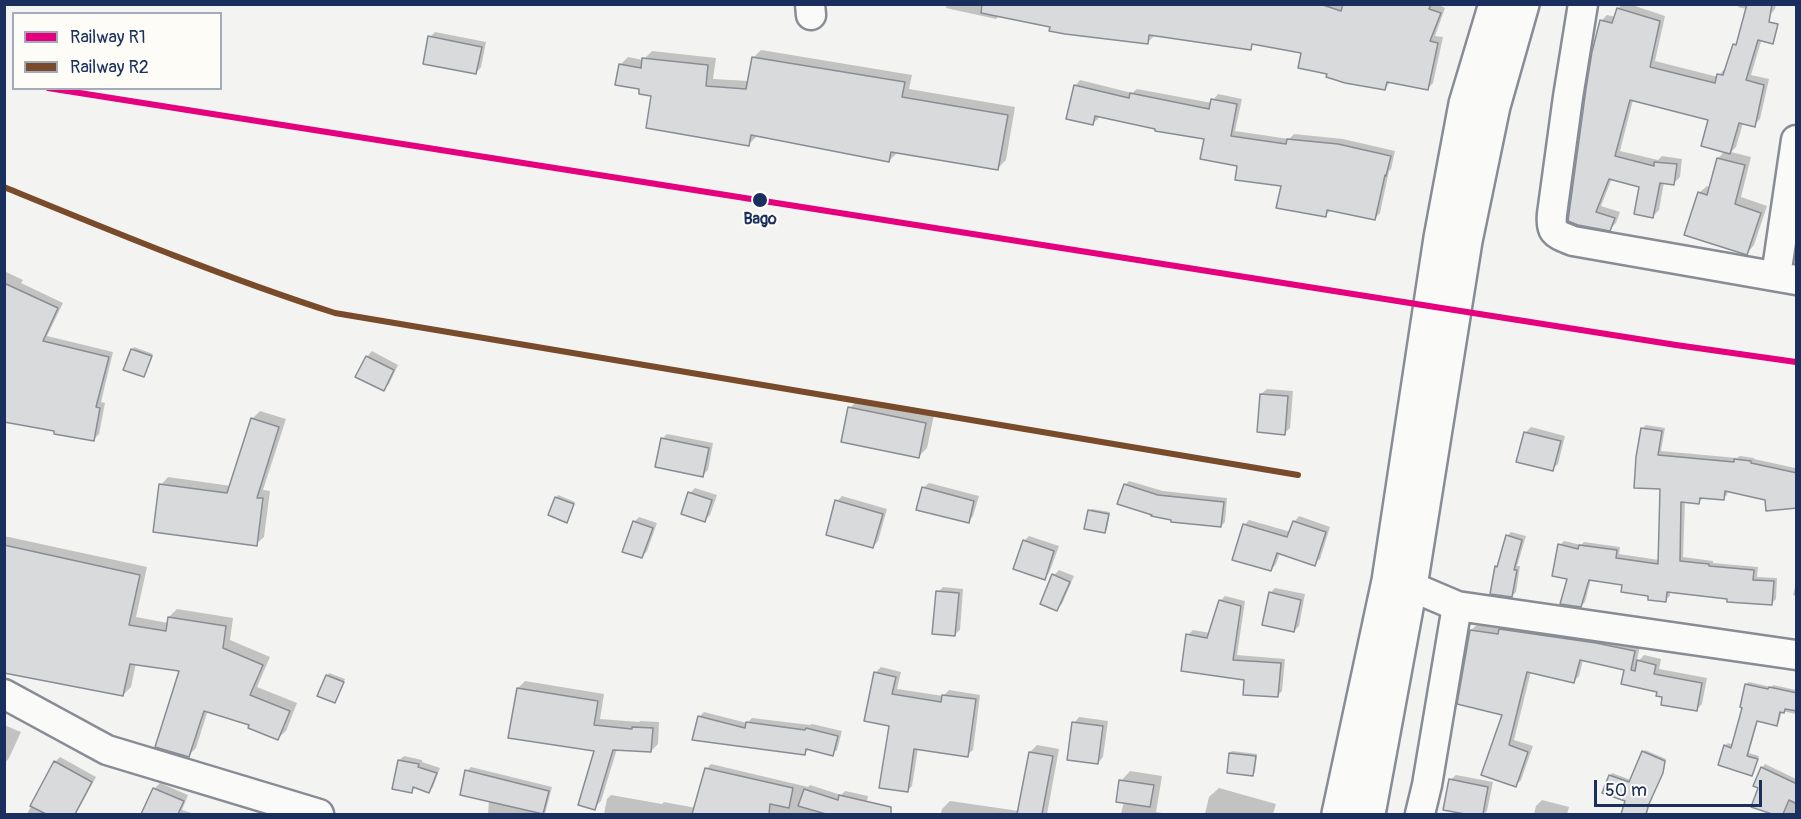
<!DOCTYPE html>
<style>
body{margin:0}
#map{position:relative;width:1801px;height:819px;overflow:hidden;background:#f3f3f2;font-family:Pangolin,sans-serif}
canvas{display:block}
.frame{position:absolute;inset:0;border:6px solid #1b2f5e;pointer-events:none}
.legend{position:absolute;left:12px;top:12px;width:210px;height:78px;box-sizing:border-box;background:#fdfcf7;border:2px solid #a3aaba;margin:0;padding:8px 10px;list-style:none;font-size:18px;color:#1b2f5e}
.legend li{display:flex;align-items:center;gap:12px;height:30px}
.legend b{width:30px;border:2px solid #a3aaba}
.scale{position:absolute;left:1594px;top:780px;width:168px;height:27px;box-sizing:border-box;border:3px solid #1b2f5e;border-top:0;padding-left:8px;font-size:18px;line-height:21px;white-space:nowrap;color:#1b2f5e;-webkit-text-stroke:4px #fdfcf7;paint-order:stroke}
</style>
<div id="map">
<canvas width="1801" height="819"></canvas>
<div class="frame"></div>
<ul class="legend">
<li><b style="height:8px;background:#e5007d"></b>Railway R1</li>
<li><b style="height:8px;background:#7a4b2a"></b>Railway R2</li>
</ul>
<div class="scale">50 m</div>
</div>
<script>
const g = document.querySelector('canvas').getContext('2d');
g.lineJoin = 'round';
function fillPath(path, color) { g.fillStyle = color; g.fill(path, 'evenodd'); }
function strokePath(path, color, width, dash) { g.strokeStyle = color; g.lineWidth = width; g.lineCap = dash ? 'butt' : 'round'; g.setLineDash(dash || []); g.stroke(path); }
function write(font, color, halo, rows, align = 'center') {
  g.font = font + ' Pangolin,sans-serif'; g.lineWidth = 4.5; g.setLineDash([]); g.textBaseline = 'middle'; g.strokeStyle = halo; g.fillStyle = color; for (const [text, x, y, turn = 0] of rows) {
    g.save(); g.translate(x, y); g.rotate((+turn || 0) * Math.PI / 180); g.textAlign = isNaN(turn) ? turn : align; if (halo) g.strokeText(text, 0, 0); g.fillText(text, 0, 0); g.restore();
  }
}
fillPath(new Path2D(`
 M947,4H1437L1445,8L1435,36L1443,37L1433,83L1427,89L1391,81L1385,89L1329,73L1303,52L1255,43L1250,48L1154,34L1153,37L1148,42L1000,15L996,19L946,8Z
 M1622,4H1629L1665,16L1655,61L1718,77L1724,69H1727L1734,45L1739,40L1763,35L1751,75L1769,79L1760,119L1754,125L1743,123L1736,147L1731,152L1751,157L1741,197L1767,206L1754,245L1747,253L1699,193L1707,186L1711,187L1718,158L1725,151L1710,119L1633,100L1620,151L1658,160L1662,156L1682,159L1680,177L1674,183L1664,182L1659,210L1653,216L1641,186L1612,178L1601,206L1620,212L1616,223L1610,229L1578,224L1601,21L1607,15L1616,17L1618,9Z
 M1739,4H1776L1775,9L1770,15L1738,7Z
 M435,32L486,42L481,67L476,73L430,37Z
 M761,50L912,75L909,89L1015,107L1006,160L998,168L897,153L889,161L758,135L749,144L641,88L620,65L628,57L643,60L652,51L716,58L713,79L749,81L753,58Z
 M1080,80L1132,93L1137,89L1212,103L1213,100L1218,94L1242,99L1235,131L1289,139L1294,134L1343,139L1395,151L1391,169L1389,171L1380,213L1374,219L1330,211L1325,216L1282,185L1239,165L1206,138L1099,115L1098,119L1092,124L1075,86Z
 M4,271L23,280L21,283L63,303L47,336L113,352L101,402L105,403L99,434L93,440L4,369Z
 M134,347L153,354L143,376L132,350Z
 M372,351L398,365L389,384L384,389L367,357Z
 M1267,389L1293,391L1290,428L1285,433L1261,394Z
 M858,400L934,415L927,448L918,457L850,408Z
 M260,411L286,419L263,490L270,491L264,537L256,544L161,485L168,477L231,486L252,419Z
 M1646,425L1665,428L1661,451L1737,458L1740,456L1754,458V459L1795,468L1796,460V506L1728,490L1727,495L1723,499L1703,498L1699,502L1685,501L1683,557L1713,561V563L1758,567L1757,577L1777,578L1776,599L1772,603L1670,591V596L1665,600L1624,584L1591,579L1585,602L1581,606L1569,578L1560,545L1564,541L1581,545L1584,542L1620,547L1619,554L1659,560L1662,488L1642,429Z
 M1531,427L1565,436L1558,464L1552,469L1518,460L1526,432Z
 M667,434L713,443L708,470L703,475L662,439Z
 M1129,481L1163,491L1227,498L1225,522L1221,526L1125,485Z
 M929,483L979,496L973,516L968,522L923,488Z
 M695,488L717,495L710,515L705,520L690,493Z
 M558,495L575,502L569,519L556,498Z
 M842,496L887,509L878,541L873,547L837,501Z
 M1092,509L1110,512L1107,529L1105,531L1089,511Z
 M1299,516L1330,527L1320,559L1314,564L1280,553L1276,564L1271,570L1244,525L1249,520L1291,532L1294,522Z
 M639,517L657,523L647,551L642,557L634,522Z
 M1511,532L1526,536L1517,566H1520L1516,592L1512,596L1496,567L1500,563L1507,536Z
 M4,536L147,567L136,617L168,623L169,617L177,609L233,618L230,640L270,657L257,687L297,703L286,731L278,738L251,724L208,710L196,748L188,756L181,670L136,663L131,687L123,695L4,671Z
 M1029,536L1059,546L1049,573L1044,578L1024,541Z
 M1059,570L1074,576L1062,604L1057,609L1054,575Z
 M1796,583V596L1793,595Z
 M943,587L963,589L960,630L954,635L938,592Z
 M1275,588L1305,594L1299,626L1294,631L1270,593Z
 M1225,596L1245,601L1237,655L1285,659L1282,691L1277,696L1245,679L1188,635L1193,630L1210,633L1220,601Z
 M1506,624L1640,646L1636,664L1644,655L1661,659L1659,669L1707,678L1702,704L1696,710L1664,696L1659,691L1626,669L1583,660L1579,676L1574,681L1531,671L1514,740L1533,746L1521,780L1516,785L1504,714L1471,630L1477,625L1501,629Z
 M881,667L901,672L897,689L943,696L949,690L980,695L973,750L967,755L918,748L912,786L907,791L891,725L875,673Z
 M329,673L345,679L335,701L327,676Z
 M525,681L604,694L600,719L639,722L640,721L659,722L658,744L651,751L617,749L601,801L594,808L596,750L518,688Z
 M1749,682L1771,687L1773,685L1796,690V714L1782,711L1779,722L1777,724L1758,720L1749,753L1759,756L1754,772L1751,775L1725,746L1728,743L1733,745L1744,707L1746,684Z
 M704,712L747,723L752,718L810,725L812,724L842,731L837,750L832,754L809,749L804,754L699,717Z
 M1079,717L1108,721L1103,757L1098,763L1074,723Z
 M4,725L21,732L9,758L5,763Z
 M1037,745L1059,749L1047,814H941L942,809L950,801L1019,811L1030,752Z
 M1645,750L1666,759L1664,770L1650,800L1647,814H1621L1625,800L1610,776L1612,773L1631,780Z
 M1232,751L1257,754L1255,772L1253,774L1230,753Z
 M404,756L422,760V762L440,768L433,787L429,791L416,787L411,791L399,760Z
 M60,757L96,777L76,814H27L55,762Z
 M711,764L808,787L810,785L841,795L845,791L868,796L864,814H604L607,799L611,795L662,804L664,802L696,808L706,769Z
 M1765,764L1796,779V814H1769V812L1760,788L1762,768Z
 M471,767L552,787L545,814H488L489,800L467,771Z
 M1130,771L1162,776L1156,812L1169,814H1121L1124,801L1121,781Z
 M1456,775L1493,782L1487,811L1484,814H1473L1445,809L1450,780Z
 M160,783L188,795L182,810L195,814H143L154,789Z
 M1219,788L1276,804L1273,814H1205L1209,797Z
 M1542,800L1569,807L1567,814H1534L1536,806Z`), '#0003');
const building = new Path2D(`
 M982,4H1320L1341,11L1343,4H1431L1429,9L1441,13L1430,41L1438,43L1428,90L1387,82L1385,90L1345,83L1326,77L1327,74L1298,68L1301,53L1252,44L1251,50L1149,35L1148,44L1065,34L1049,31L1050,27L981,13Z
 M1747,4H1772L1769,22L1778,24L1773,44L1758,40L1746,80L1764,85L1755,127L1739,123L1730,154L1701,146L1708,120L1630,100L1615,156L1654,166V162L1677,164L1674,185L1660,183L1653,218L1634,214L1639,187L1609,179L1596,212L1615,218L1610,231L1578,225L1568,221L1586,89L1592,52L1600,20L1612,23L1617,8L1660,21L1650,67L1715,83L1717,74L1723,75L1733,44L1736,45Z
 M428,36L482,47L476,74L423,64Z
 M752,57L905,82L902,97L1008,115L998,170L891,152L889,162L751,135L749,146L646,128L651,96L639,94V89L615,85L619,64L641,68L642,58L708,65L706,86L746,89Z
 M1074,85L1129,98L1130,93L1209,109L1211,99L1237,104L1231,136L1286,144L1287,139L1338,144L1391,156L1386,176L1385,175L1375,220L1327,210L1326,217L1276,208L1281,186L1235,180L1237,166L1200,159L1204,139L1155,131V129L1095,116L1093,125L1066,119Z
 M1717,158L1745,165L1735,204L1761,213L1747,255L1684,235L1698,192L1707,195Z
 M4,283L58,308L43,341L109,357L96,407L100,408L94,441L54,434V431L4,422Z
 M131,349L152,356L144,377L123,370Z
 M366,356L394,370L384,391L355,377Z
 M1260,394L1288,396L1285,435L1257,432Z
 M848,407L926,423L919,458L841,442Z
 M251,418L279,427L257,498H263L257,546L153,532L159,484L227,493Z
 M1641,428L1662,431L1658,455L1734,462V459L1751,461V463L1797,473V508L1766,511L1765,500L1725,491L1724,500L1700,498L1699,504L1681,502L1680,561L1709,564V566L1754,570L1753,580L1774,581L1772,605L1727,602V599L1667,592L1666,602L1648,600V596L1621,592L1622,585L1589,580L1581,607L1560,604L1567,579L1552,576L1558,544L1578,549L1579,545L1617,550L1616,558L1658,564L1660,489L1634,488L1636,457Z
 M1524,432L1561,441L1553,471L1516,462Z
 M661,438L709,448L703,477L655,467Z
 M1124,484L1158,495L1224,502L1221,527L1171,522V520L1151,516L1152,515L1117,504Z
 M922,487L974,501L969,523L916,510Z
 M688,492L712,500L705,522L681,514Z
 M555,497L574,504L567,523L548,515Z
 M835,500L883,514L873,548L826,535Z
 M1088,510L1109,514L1105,533L1084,529Z
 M633,521L653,528L642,558L622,552Z
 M1293,521L1326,532L1315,566L1277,553L1271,571L1232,560L1243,524L1287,537Z
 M1506,535L1522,540L1514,570H1517L1512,597L1490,594L1495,566L1497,567Z
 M1023,540L1054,551L1045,580L1013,569Z
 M4,545L140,575L129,625L166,631L168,617L226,626L223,648L263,665L250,695L290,711L278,740L248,728L249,725L204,711L189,757L155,747L179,671L130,664L123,696L4,673Z
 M1052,574L1070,582L1057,611L1040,604Z
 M936,591L959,593L955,636L932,634Z
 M1269,592L1301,600L1294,632L1262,625Z
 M1219,600L1241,606L1233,660L1281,663L1278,697L1243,695L1244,680L1181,671L1186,634L1207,638Z
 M1499,629L1596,643L1635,651L1631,670L1635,671L1637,660L1656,665L1654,674L1702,683L1697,711L1661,705L1662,697L1656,696L1657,692L1621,684L1624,670L1580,660L1574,683L1527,672L1509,745L1528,752L1516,787L1481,775L1502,715L1457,704L1470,630L1498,634Z
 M874,672L896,677L892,694L941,702L942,695L976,699L968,757L914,749L908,792L879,788L889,726L864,721Z
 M326,675L344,682L335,703L317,696Z
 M1745,684L1768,689L1769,687L1797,693V711L1785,709L1784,713L1780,712L1777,726L1757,721L1747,756L1758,759L1752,776L1718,765L1724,745L1731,748L1742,708L1740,707Z
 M517,688L598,701L594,725L632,729V727L653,728L651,752L613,750L595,810L578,805L594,751L508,738Z
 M698,716L745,728L746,722L805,730L806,728L838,736L833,756L806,749L805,755L692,740Z
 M1072,722L1103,726L1098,764L1067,760Z
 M1642,751L1665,761L1663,773L1649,804L1646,814H1621L1625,801L1602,793L1609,775L1629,782Z
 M1029,752L1053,756L1042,814H1017Z
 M1229,753L1256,756L1253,776L1227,773Z
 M398,760L419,764L418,767L437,773L429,793L413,787L412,793L392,789Z
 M54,761L92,782L75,814H46L30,806Z
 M1761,767L1797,784V804L1789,800L1783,814H1772L1751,807L1758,788L1753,786Z
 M705,768L793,788L789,808L770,804L769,814H692Z
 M465,770L549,791L543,814L460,795Z
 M1449,779L1488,787L1483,814H1465L1443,810Z
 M1119,780L1154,785L1150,807L1116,802Z
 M153,788L184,801L178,814H141Z
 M804,789L838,800L839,795L891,807V814H826L798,806Z`);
fillPath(building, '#d9dadb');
strokePath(building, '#888c94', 1.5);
const minor = new Path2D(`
 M810,4L811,15
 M1583,4L1568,97L1552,214C1550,234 1556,234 1573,241L1796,280
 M1776,276L1796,140
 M1410,586L1457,606L1796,655
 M4,694L107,750L319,814
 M1420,814L1427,785L1457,606`);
const highway = new Path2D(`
 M1339,814L1389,581L1441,238L1466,104L1496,4
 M1368,814L1410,586L1465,241L1493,106L1522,4`);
strokePath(minor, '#888c94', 33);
strokePath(highway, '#888c94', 38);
strokePath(minor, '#fafaf8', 28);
strokePath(highway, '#fafaf8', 33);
strokePath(new Path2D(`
 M48,88L1676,345L1796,362`), '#e5007d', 6);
strokePath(new Path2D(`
 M4,187C114,232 223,277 335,313L1298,475`), '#7a4b2a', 6);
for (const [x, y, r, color] of [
 [760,200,8,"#1b2f5e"]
]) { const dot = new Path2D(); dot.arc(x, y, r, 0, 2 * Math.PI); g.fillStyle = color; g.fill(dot); strokePath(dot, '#fdfcf7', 2); }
write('bold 16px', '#1b2f5e', '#fdfcf7', [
 ["Bago",760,220]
]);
</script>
